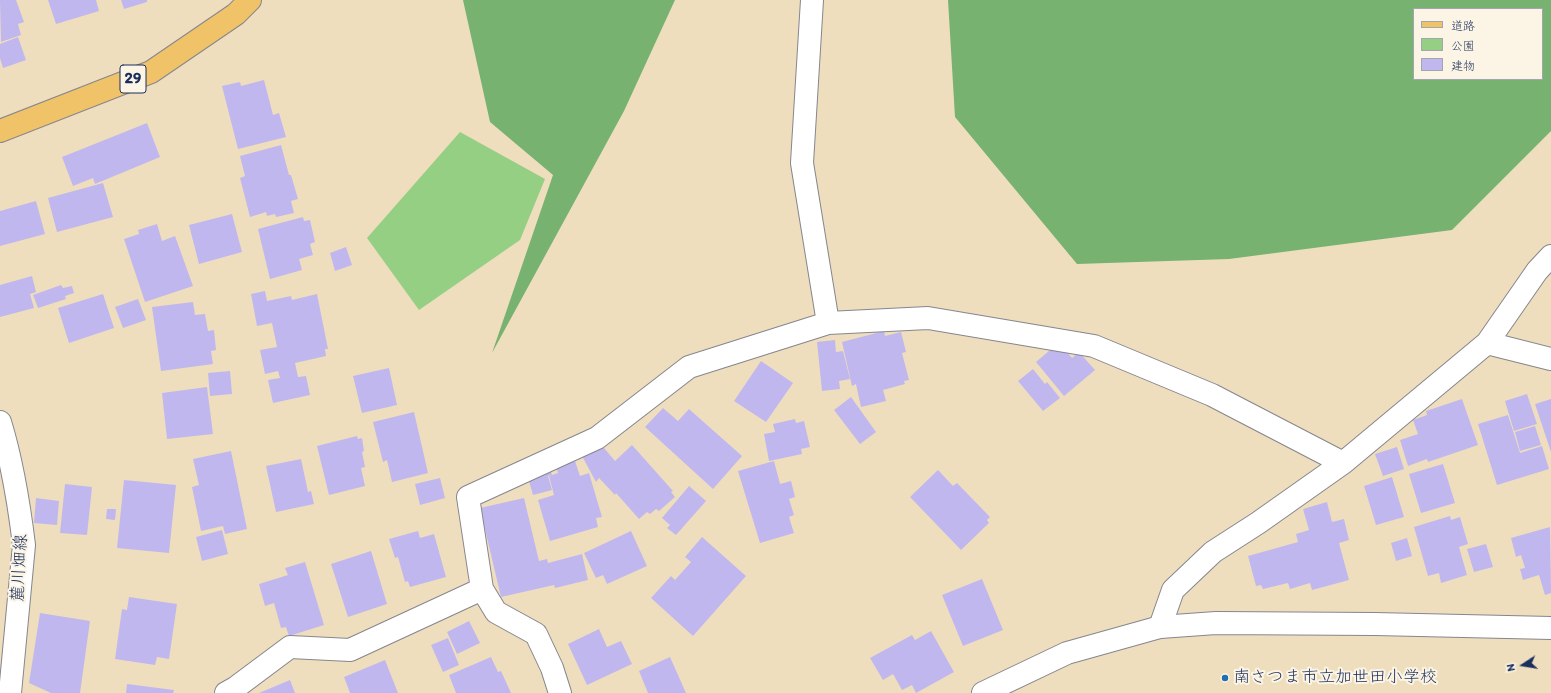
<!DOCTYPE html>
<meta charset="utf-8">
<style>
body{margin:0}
#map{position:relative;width:1551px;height:693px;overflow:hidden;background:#efdebd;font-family:Itim,"Klee One",sans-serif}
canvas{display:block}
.legend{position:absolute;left:1413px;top:8px;width:130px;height:72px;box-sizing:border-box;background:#fcf5e5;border:1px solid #a2a6af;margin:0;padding:5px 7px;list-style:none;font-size:12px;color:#1b2f5e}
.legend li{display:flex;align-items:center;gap:8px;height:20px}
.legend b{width:20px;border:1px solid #a2a6af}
.north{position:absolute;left:1503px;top:645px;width:40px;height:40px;-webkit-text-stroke:3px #fcf5e5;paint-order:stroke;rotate:258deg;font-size:11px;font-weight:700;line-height:16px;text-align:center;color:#1b2f5e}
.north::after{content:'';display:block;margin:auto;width:14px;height:18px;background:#1b2f5e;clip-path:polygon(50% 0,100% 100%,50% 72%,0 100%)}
</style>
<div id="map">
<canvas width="1551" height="693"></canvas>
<ul class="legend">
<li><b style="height:5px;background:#f0c369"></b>道路</li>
<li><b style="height:11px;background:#94cf83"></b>公園</li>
<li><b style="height:11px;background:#c0b7ef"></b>建物</li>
</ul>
<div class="north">N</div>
</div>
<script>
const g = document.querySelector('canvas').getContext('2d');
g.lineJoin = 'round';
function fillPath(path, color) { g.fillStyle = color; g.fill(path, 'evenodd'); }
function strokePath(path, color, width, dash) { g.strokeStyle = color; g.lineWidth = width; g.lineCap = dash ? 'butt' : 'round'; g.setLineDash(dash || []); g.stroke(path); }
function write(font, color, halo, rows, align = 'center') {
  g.font = font + ' Itim,"Klee One",sans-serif'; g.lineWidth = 4; g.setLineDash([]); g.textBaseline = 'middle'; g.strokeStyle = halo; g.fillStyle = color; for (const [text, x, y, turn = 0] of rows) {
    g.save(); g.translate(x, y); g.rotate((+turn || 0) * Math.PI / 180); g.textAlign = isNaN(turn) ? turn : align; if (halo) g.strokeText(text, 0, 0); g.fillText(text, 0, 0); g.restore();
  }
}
fillPath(new Path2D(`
 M460,132L545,179L520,240L419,310L367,238Z`), '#94cf83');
fillPath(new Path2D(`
 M463,0H675L624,111L492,353L553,175L490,122Z
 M948,0H1551V131L1452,230L1229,259L1077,264L955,117ZM1414,9H1542V79H1414Z`), '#77b271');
fillPath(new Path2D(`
 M0,0H16L24,22L18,24L21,35L1,42Z
 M48,0H96L99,11L56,24Z
 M121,0H147V2L124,9Z
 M18,37L26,60L3,68L0,58V44Z
 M264,80L273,115L279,113L286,137L238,149L222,86L240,82L241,86Z
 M147,123L160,157L95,184L93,178L73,186L62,157Z
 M281,145L289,175H291L298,199L291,201L294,213L276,217L275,214L267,216L266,212L250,217L240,178L245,176L240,156Z
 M103,183L113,217L57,232L48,198Z
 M36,201L45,234L0,246V211Z
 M232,214L242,252L199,264L189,225Z
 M303,217L304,221L310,220L315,242L310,244L313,255L299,259L302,270L270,279L258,229Z
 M157,224L162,241L175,236L193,286L145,302L124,239L139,234L138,230Z
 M346,247L352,265L335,271L330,253Z
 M32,276L36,292L30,294L34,308L0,317V285Z
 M61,285L63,288L72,286L74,293L65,296L66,299L38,308L33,295Z
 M265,291L267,301L291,296L292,300L317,294L328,349H325L326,356L295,363L298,377L306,376L310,395L273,403L268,380L280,378L278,371L265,374L260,350L277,347L272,323L257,326L251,294Z
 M103,294L114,328L69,343L58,308Z
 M138,299L146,320L123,328L115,307Z
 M193,302L195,315L205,314L208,331L214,330L216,350L211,351L213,364L161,371L152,307Z
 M884,331L885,336L901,332L906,352L902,353L909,380L904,381L905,384L883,390L886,401L861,407L856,384L852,386L842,342Z
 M835,340L836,352L843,351L850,379L839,381L840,389L822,391L817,342Z
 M1056,345H1061L1072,358L1079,352L1095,370L1064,396L1036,362Z
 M761,361L793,383L766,422L734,401Z
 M389,368L397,405L362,413L353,376Z
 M1033,369L1045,384L1047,382L1060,398L1043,411L1018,381Z
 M230,371L232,394L210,396L208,373Z
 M207,387L213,434L167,439L162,393Z
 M1527,394L1537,424L1514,431L1505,401Z
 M851,397L876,432L860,444L834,410Z
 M1462,399L1478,445L1428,462L1427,459L1408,466L1400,440L1418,434L1413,420L1427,415L1426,411Z
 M1551,399V452L1535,404Z
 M663,408L678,421L689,409L742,456L713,489L645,427Z
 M414,412L428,473L392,482L387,460L383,462L373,422Z
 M1508,415L1520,453L1542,446L1549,469L1497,485L1478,424Z
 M795,419L796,423L804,421L810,447L801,449L802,454L769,461L764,434L775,432L773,424Z
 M1535,426L1541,445L1520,451L1515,432Z
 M357,436L358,439L362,438L364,451L362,452L365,467L361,468L365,486L329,495L317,446Z
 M599,442L615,461L632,445L673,491L671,492L675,497L659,511L656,509L650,514L647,512L639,519L616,493L615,495L599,478L596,482L582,456Z
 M1397,447L1404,469L1383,476L1375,454Z
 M231,451L247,529L225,534L223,526L201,531L192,487L199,485L193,459Z
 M301,459L308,492L311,491L314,504L276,512L266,466Z
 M575,461L580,476L589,473L602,517L596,518L598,527L550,541L538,500L554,495L549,476L558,473L556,466Z
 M774,461L780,484L791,481L795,497L789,499L794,515L789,517L794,533L760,543L738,471Z
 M1443,464L1455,503L1421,513L1409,474Z
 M550,468L552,475L548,476L552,490L533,495L527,474Z
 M938,470L953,486L957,483L990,517L987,520L989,523L961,550L910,497Z
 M1392,477L1404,517L1376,525L1364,486Z
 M440,478L445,498L420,505L415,484Z
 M124,480L176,485L169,553L117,548Z
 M65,484L92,487L87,535L60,533Z
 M689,486L706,501L676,535L667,528L670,525L662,518Z
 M36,498L59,501L57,525L34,523Z
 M524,498L539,561L547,559L548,563L582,554L588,580L555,588L554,585L501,597L480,508Z
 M1327,502L1332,522L1344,519L1349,540L1339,543L1349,580L1312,590L1310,583L1290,589L1288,583L1263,589L1261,585L1256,586L1248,556L1298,542L1296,534L1309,530L1303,509Z
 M107,509H116L115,520L106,519Z
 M1450,516L1451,520L1460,517L1468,544L1459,547L1467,575L1441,583L1439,573L1428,576L1414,527Z
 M1550,527L1551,593L1545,595L1539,575L1523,580L1520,569L1525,568L1521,555L1516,557L1511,538Z
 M222,530L228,554L202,561L196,537Z
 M418,531L420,538L434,534L446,577L410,587L408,581L405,582L398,557L395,558L389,539Z
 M631,531L647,566L607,584L603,575L596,578L584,553Z
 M702,537L746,576L693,636L651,598L671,576L675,580L691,562L685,557Z
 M1407,538L1412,556L1396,561L1391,543Z
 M1486,544L1493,567L1474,572L1467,549Z
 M371,551L387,604L348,617L331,564Z
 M305,562L324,625L289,636L286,627L281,628L274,603L265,606L259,584L288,575L285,568Z
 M982,579L1003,630L963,646L942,595Z
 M129,597L177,604L169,659L157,657L155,665L115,659L122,609L127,610Z
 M40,613L90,621L80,693H51L29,683Z
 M469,621L480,643L457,654L447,632Z
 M599,629L607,647L621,641L632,664L587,685L568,644Z
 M931,631L954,672L916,693L912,685L902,690L893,674L883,680L870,658L912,635L915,640Z
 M448,638L459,665L443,672L431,645Z
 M491,657L498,672L501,671L511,693H456L449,675Z
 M670,657L686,693H648L639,671Z
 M385,660L398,693H350L344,677Z
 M290,680L295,693H259Z
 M127,684L174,690L173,693H126Z`), '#c0b7ef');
const minor = new Path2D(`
 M812,0L802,163L828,323
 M1487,343L1551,359
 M0,422C12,461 19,504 24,545L10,693
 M1160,627L1173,590L1213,552L1258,523L1343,463L1487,343L1537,271L1551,256
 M226,693L235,688L290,647L350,650L482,589
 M560,693L552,668L536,634L496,612L482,589L468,497L597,438L689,367L828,323L928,318L1094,346L1212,395L1343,463`);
const tertiary = new Path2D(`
 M983,693L1067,653L1160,627L1216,623L1375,624L1551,628`);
const primary = new Path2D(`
 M0,131L151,72L236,14L250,0`);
strokePath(minor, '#85868e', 24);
strokePath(tertiary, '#85868e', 24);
strokePath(primary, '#85868e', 24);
strokePath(minor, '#fff', 22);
strokePath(tertiary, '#fff', 22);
strokePath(primary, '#f0c369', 22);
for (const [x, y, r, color] of [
 [1225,678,4,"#1f6fb2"]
]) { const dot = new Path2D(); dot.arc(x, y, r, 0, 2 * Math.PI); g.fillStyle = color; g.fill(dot); strokePath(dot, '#fcf5e5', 1.5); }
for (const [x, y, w] of [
 [133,79,26]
]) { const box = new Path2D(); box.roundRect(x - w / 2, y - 14, w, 28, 3); g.fillStyle = '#fcf5e5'; g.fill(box); strokePath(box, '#1b2f5e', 1); }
write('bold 16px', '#1b2f5e', null, [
 ["29",133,79]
]);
write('17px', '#1b2f5e', '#fcf5e5', [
 ["麓川畑線",20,568,-87]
]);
write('17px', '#1b2f5e', '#fcf5e5', [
 ["南さつま市立加世田小学校",1233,678]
], 'left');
</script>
